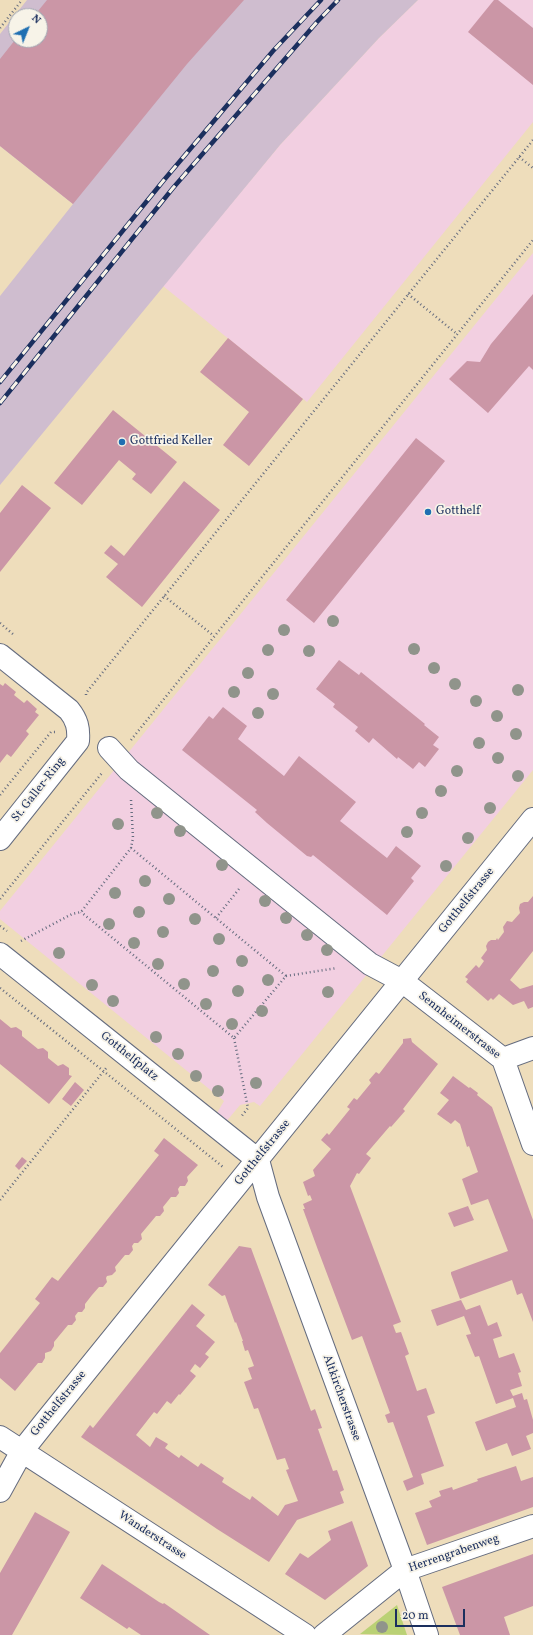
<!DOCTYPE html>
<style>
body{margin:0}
#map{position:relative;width:533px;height:1635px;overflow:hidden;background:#edb;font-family:Vollkorn,serif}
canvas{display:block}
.north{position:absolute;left:8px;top:8px;width:40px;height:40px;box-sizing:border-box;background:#f7f3e8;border:1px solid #9fa5b1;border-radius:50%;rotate:43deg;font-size:11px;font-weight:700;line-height:16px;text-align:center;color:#1b2f5e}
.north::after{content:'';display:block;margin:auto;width:14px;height:18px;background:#1f6fb2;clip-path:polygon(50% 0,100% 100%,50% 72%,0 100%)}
.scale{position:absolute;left:395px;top:1609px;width:70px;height:18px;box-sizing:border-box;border:2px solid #1b2f5e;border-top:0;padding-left:5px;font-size:12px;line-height:14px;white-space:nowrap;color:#1b2f5e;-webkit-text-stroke:3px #f7f3e8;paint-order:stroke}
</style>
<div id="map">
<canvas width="533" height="1635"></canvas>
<div class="north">N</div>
<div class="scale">20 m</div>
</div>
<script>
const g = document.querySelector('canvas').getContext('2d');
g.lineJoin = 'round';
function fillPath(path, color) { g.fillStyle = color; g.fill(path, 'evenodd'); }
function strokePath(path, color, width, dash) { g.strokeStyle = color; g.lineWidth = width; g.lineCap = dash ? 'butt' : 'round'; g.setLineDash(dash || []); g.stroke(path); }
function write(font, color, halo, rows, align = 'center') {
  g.font = font + ' Vollkorn,serif'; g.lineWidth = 3.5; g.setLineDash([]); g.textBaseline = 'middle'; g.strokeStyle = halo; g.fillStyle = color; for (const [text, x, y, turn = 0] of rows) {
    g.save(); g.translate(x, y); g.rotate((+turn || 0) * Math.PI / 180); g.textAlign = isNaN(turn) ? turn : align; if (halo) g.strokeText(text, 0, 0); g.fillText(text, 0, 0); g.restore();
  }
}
fillPath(new Path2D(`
 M418,0H533V122L307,402L163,286L280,145L379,38Z
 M533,253V770L260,1106L254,1102L240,1105L225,1123L217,1113L224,1101L0,919V911Z`), '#f2cfe1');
fillPath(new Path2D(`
 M27,0H418L379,38L280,145L0,485V296L73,204L0,146V34ZM16,16H40V40H16Z`), '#cfbdcf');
fillPath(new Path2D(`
 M397,1605L407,1635L360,1634Z`), '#bad175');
fillPath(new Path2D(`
 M47,0H244L187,64L73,204L0,146V59L15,40H40V16H34Z
 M494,0H498L533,28V85L468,32Z
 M533,294V370L529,366L488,413L449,379L467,361L480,362L491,344Z
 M228,338L303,399L249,466L223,445L249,412L200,372Z
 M113,410L177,462L151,494L132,479L136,474L119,460L82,505L54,483Z
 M416,438L445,461L314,623L286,600Z
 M184,481L220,510L142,607L106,577L118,564L104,553L111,545L124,556Z
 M22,485L51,508L0,572V513Z
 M339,660L359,675L361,672L425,724L424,725L439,737L433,745L439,749L425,767L419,762L413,769L398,757L397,759L373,738L369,743L355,731L358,727L333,707L335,704L316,689Z
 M5,683L16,692L14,695L24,703L27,700L37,709L35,712L39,715L26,731L29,734L11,757L7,754L0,763V684L3,686Z
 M223,707L247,726L238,739L284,776L299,756L356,802L340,821L387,858L396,846L421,866L411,878L414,881L387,915L313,855L311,857L307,856L267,823L255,812L257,810L182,750L209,716L213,719Z
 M533,896V951L510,980L520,989L533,985V1007L528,1009L524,1001L513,1005L499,994L493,1000L491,998L488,1001L466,982L468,979L465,977L476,965L479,968L484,961L481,958L487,950L486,946L488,942L491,940H496L497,938L498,940L504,932L503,927L507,921L512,922L520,913L519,908L520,904L524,902H528Z
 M0,1019L11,1028L16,1027L22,1031V1036L38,1049L43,1048L48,1052V1058L58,1066L63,1064L69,1068V1075L72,1076L49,1104L0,1064Z
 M411,1038L412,1042L438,1064L403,1109L405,1111L391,1127L390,1126L366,1154L371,1158L359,1174L357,1173L350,1186L401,1322L393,1325L396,1333L401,1332L409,1354L405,1356L417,1391L426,1388L435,1413L427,1416L444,1466L421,1474L424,1484L407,1491L403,1481L413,1477L393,1422L388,1423L385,1415L390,1413L362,1336L352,1340L318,1250L303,1209H305L303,1204L312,1200L310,1195L308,1196L303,1182L315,1176L313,1170L331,1149L321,1140L327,1133L329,1135L350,1109L347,1107L354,1098L357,1100L371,1083L369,1080L376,1072L379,1074L403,1043V1039Z
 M453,1076L469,1088L470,1087L478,1093L477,1095L492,1107L533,1220V1322L522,1293L517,1295L512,1280L460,1299L451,1274V1272L508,1251L488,1199L471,1205L462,1179L478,1172L469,1146L467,1147L460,1124L455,1120L451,1124L437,1114L449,1100L440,1093Z
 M75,1082L84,1090L71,1106L62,1099Z
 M164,1138L198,1165L187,1177L188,1181L185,1186H180L178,1189L179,1193L176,1197H171L163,1207L164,1211L160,1216H156L141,1234L142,1239L138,1243H134L132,1246L133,1250L129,1255H125L115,1267L116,1271L112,1275L107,1276L106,1278L107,1282L103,1287H99L92,1295L85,1304V1308L82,1312H78L75,1316L76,1320L72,1325H68L54,1342V1346L51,1351L45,1353V1358L42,1363H38L15,1391L0,1378V1353L40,1303L35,1299L52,1277L58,1281L159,1155L154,1151Z
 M22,1157L27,1161L19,1170L15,1166Z
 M468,1206L474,1220L454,1227L448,1213Z
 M239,1246L251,1248L311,1411L315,1409L322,1428L318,1429L333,1471L337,1470L344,1490L340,1492L344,1503L297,1520L269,1562L217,1529L81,1437L90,1425L93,1428L192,1304L205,1315L196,1326L215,1342L205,1354L209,1357L200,1368L195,1364L190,1371L196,1376L180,1395L179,1394L171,1404L167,1401L157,1414L154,1412L136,1435L150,1447L156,1437L168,1444L165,1448L179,1458L181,1455L198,1467L201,1463L224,1478L222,1482L250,1500L252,1496L278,1516L285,1505L298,1501L286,1470L289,1469L285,1458L277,1460L258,1408L254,1409L244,1382L252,1379L248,1368L254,1366L248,1350L245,1351L242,1341H243L236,1322L235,1323L225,1295L222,1296L208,1285Z
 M461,1300L466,1310L480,1305L488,1326L497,1322L502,1336L493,1339L499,1358L514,1353L521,1372L518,1373L522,1386L510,1390L513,1396L522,1393L524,1400L527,1399L533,1420V1433L526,1436L531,1449L512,1456L507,1443L486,1451L475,1422L516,1407L513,1398L496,1404L479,1356L475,1357L466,1335L471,1334L464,1316L437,1326L431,1310Z
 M516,1466L521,1481L533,1477V1507L427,1545L415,1513L432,1507L429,1501L441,1496L439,1491L452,1487L453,1490L478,1481L477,1479Z
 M35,1512L70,1532L12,1635H0V1573Z
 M352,1521L368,1566L325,1600L285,1574L300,1553L308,1558L331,1540L328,1531Z
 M533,1554V1606L504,1617L510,1635H460L442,1587Z
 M102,1564L159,1602L163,1604L164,1603L210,1635H141L129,1627L127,1629L80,1598Z`), '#cb96a6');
const minor = new Path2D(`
 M0,655L69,710C77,720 79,728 78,741L0,839
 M109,748L129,770L370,964L402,981L503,1059L533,1144
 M0,954L258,1160L268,1197L405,1570L427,1635
 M503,1059L533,1048
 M0,1437L305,1635
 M0,1491L22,1451L45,1422L533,819
 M324,1635L405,1570L533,1526`);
strokePath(minor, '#656c7f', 24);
strokePath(new Path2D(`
 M0,28L22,0
 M519,157L533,168
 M408,294L457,334
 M164,596L214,636
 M0,623L14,635
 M86,695V693L533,140
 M131,740L533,240
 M0,795L51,732H55
 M131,800L133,838L131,848
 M0,899L102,773
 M216,918L239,889
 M0,926L7,931
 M21,941L72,914L81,912L131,848L286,976L234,1038L81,912
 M286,976L337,968
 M0,988L223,1167
 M234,1038L248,1108L241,1117
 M0,1200L107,1067`), '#656c7f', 2.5, [1, 3]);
strokePath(minor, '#fff', 22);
const rail = new Path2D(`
 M0,382L164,180L273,51L321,0
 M0,403L173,188L317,22L338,0`);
strokePath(rail, '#1b2f5e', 4.5);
strokePath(rail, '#f7f3e8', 3, [9]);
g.fillStyle = '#90948b';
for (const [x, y] of [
 [333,621],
 [284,630],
 [414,649],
 [268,650],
 [309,651],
 [434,668],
 [248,673],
 [455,684],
 [518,690],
 [234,692],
 [273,694],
 [476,701],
 [258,713],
 [497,716],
 [516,734],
 [479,743],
 [498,758],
 [457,771],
 [518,776],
 [441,791],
 [490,808],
 [157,813],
 [422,813],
 [118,824],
 [180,831],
 [407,832],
 [468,838],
 [222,865],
 [446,866],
 [145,881],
 [115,893],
 [169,899],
 [265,901],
 [139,912],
 [286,918],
 [195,919],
 [109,924],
 [163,932],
 [307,935],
 [219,939],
 [134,943],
 [327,950],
 [59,953],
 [242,961],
 [158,964],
 [213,971],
 [268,980],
 [184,984],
 [92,985],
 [238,991],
 [328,992],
 [113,1001],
 [206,1004],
 [262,1011],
 [232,1024],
 [156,1037],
 [178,1054],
 [196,1076],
 [256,1083],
 [218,1091],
 [382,1627]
]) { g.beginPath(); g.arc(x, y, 6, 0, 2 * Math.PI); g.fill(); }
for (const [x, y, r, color] of [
 [122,442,4,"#1f6fb2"],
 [428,512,4,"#1f6fb2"]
]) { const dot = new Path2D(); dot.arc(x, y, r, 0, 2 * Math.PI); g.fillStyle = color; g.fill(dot); strokePath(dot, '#f7f3e8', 1.5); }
write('12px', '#1b2f5e', '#f7f3e8', [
 ["Gottfried Keller",130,442],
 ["Gotthelf",436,512]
], 'left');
write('12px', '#1b2f5e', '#f7f3e8', [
 ["St. Galler-Ring",39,790,-52],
 ["Gotthelfstrasse",467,901,-51],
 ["Sennheimerstrasse",459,1026,38],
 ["Gotthelfplatz",129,1057,39],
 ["Gotthelfstrasse",263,1153,-51],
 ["Altkircherstrasse",341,1398,70],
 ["Gotthelfstrasse",59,1404,-51],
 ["Wanderstrasse",152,1536,33],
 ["Herrengrabenweg",454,1554,-19]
]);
</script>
